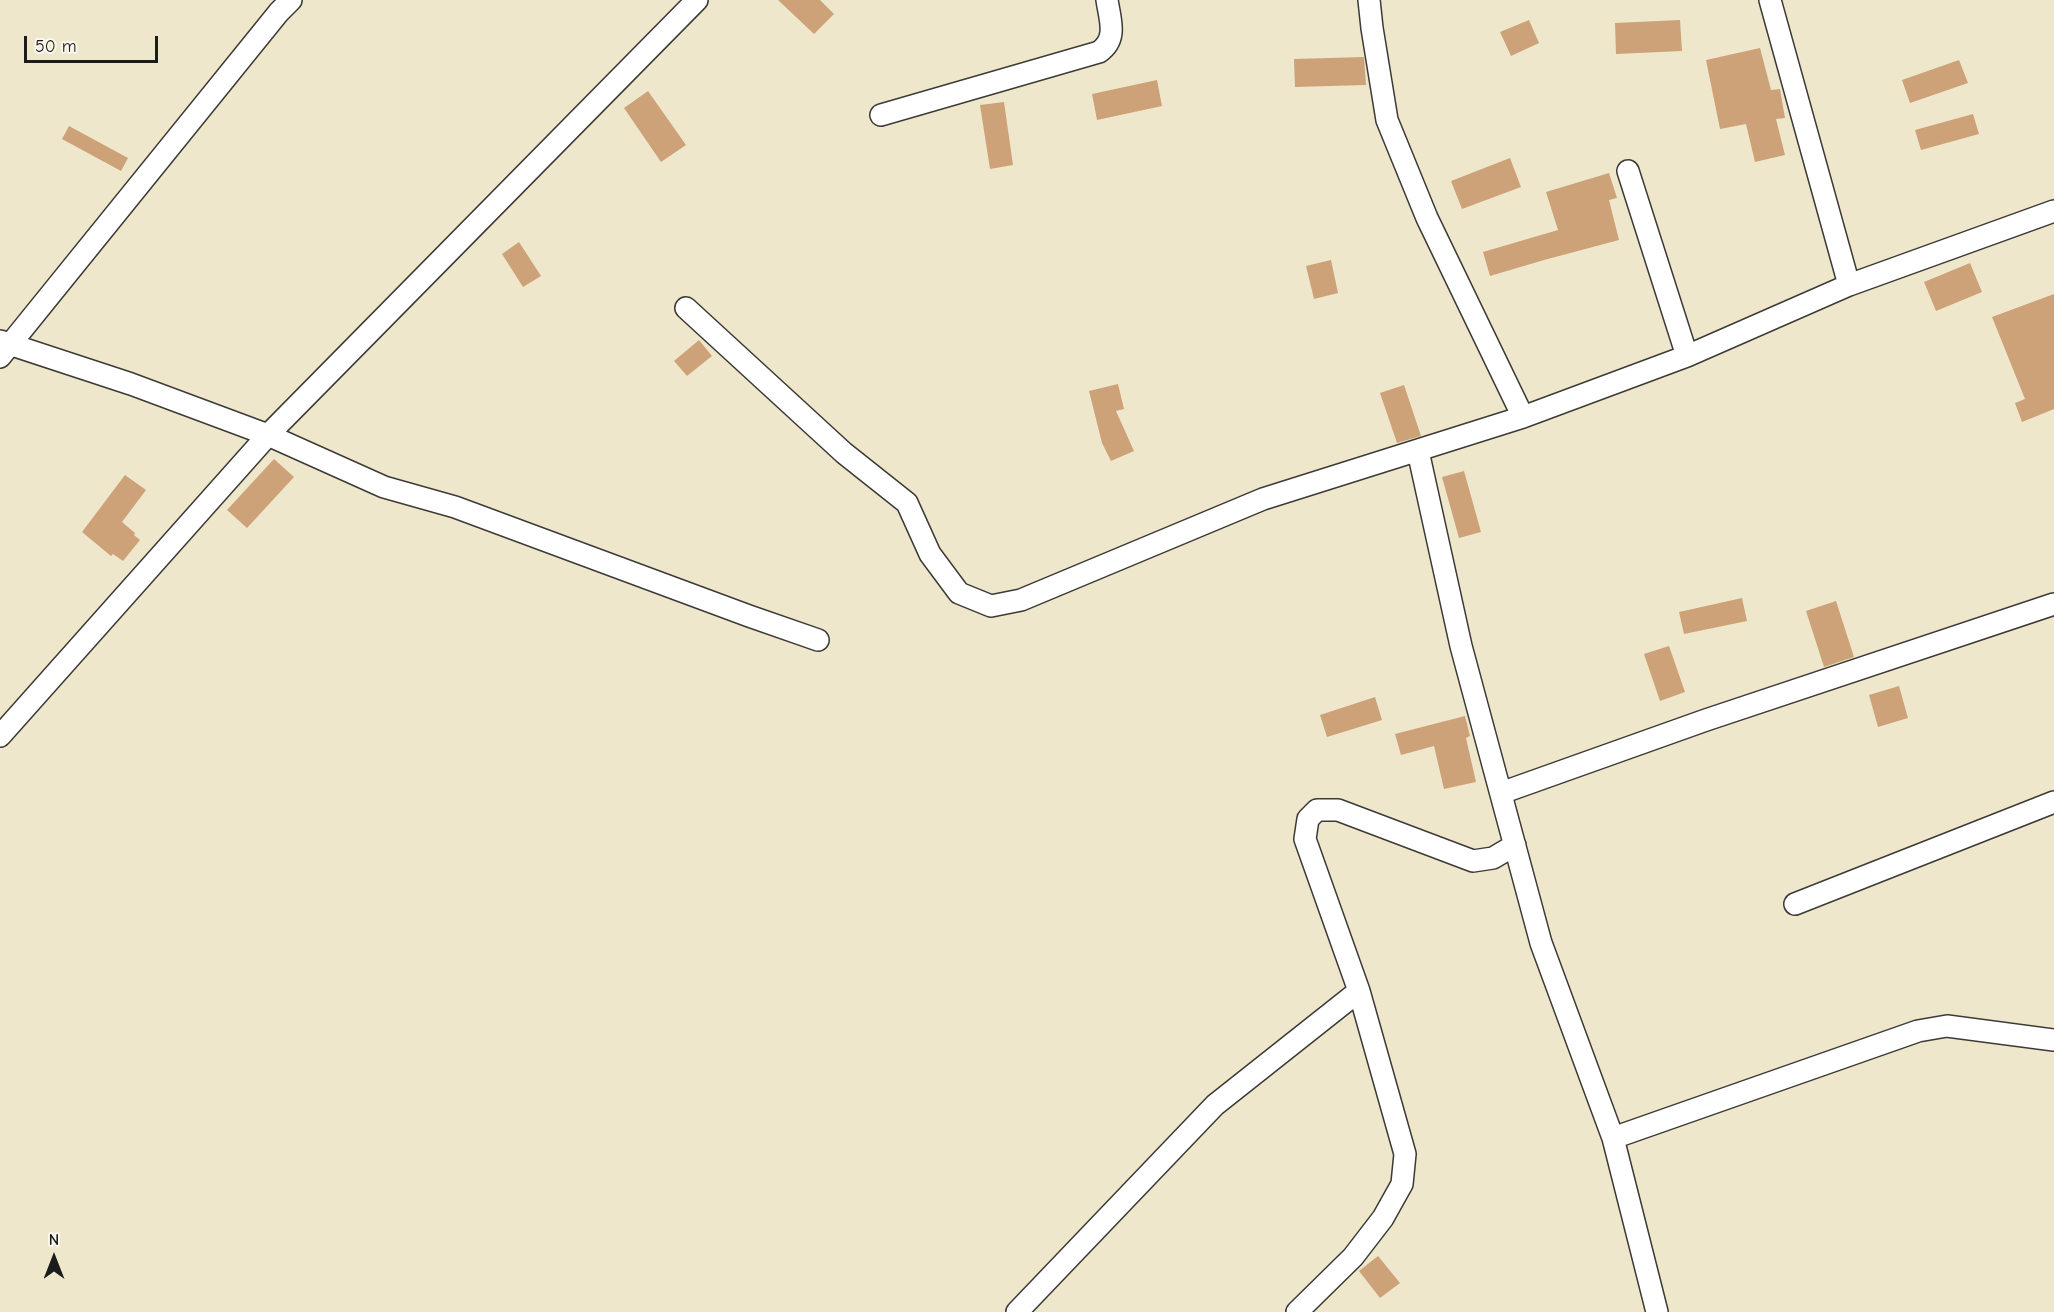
<!DOCTYPE html>
<style>
body{margin:0}
#map{position:relative;width:2054px;height:1312px;overflow:hidden;background:#efe7cb;font-family:"Comic Neue",sans-serif}
canvas{display:block}
.north{position:absolute;left:24px;top:1228px;width:60px;height:60px;-webkit-text-stroke:4px #fbf7ec;paint-order:stroke;rotate:0deg;font-size:16px;font-weight:700;line-height:24px;text-align:center;color:#1c1c1c}
.north::after{content:'';display:block;margin:auto;width:21px;height:27px;background:#1c1c1c;clip-path:polygon(50% 0,100% 100%,50% 72%,0 100%)}
.scale{position:absolute;left:24px;top:36px;width:134px;height:27px;box-sizing:border-box;border:3px solid #1c1c1c;border-top:0;padding-left:8px;font-size:18px;line-height:21px;white-space:nowrap;color:#1c1c1c;-webkit-text-stroke:4px #fbf7ec;paint-order:stroke}
</style>
<div id="map">
<canvas width="2054" height="1312"></canvas>
<div class="north">N</div>
<div class="scale">50 m</div>
</div>
<script>
const g = document.querySelector('canvas').getContext('2d');
g.lineJoin = 'round';
function fillPath(path, color) { g.fillStyle = color; g.fill(path, 'evenodd'); }
function strokePath(path, color, width, dash) { g.strokeStyle = color; g.lineWidth = width; g.lineCap = dash ? 'butt' : 'round'; g.setLineDash(dash || []); g.stroke(path); }
fillPath(new Path2D(`
 M778,0H820L834,14L814,34Z
 M1529,20L1539,43L1511,56L1500,32Z
 M1680,20L1682,51L1616,54L1615,23Z
 M1760,48L1771,90L1780,89L1785,118L1776,119L1785,155L1755,162L1746,124L1720,129L1706,60Z
 M1364,57L1366,85L1295,87L1294,59Z
 M1959,60L1968,83L1910,103L1902,80Z
 M1157,80L1162,106L1097,120L1092,94Z
 M648,91L686,145L661,162L624,108Z
 M1004,102L1013,165L990,169L980,105Z
 M1973,114L1979,134L1921,150L1915,130Z
 M69,126L128,158L121,171L62,139Z
 M1510,158L1521,187L1462,209L1451,181Z
 M1609,173L1617,198L1609,200L1619,240L1544,260L1490,276L1483,252L1558,230L1546,192Z
 M519,242L541,276L523,287L502,254Z
 M1331,260L1338,293L1314,299L1306,266Z
 M1970,263L1982,292L1936,311L1924,282Z
 M2054,294V409L2022,422L2015,403L2025,399L1992,317Z
 M699,340L712,356L687,376L674,361Z
 M1118,384L1124,409L1116,411L1134,451L1111,461L1102,443L1089,391Z
 M1404,385L1421,436L1397,443L1380,393Z
 M274,459L294,477L247,528L227,510Z
 M1464,471L1481,532L1459,538L1442,477Z
 M125,475L146,490L122,522L135,533L134,535L140,540L123,561L113,554L111,556L82,532Z
 M1742,598L1747,621L1684,634L1679,612Z
 M1836,601L1854,657L1824,667L1806,611Z
 M1669,646L1685,692L1660,701L1644,654Z
 M1899,686L1908,718L1878,727L1869,695Z
 M1375,697L1382,720L1327,737L1320,715Z
 M1465,716L1470,736L1466,738L1476,782L1444,789L1434,746L1401,755L1395,734Z
 M1378,1256L1400,1283L1380,1298L1359,1271Z`), '#cda278');
const street = new Path2D(`
 M1369,0L1372,28L1387,120L1427,218L1523,417
 M1770,0L1849,285
 M881,115L1099,52C1118,39 1110,20 1107,0
 M1628,171L1687,356
 M686,308L844,453L907,503L930,554L959,593L991,606L1021,600L1263,499L1523,417L1687,356L1849,285L2054,211
 M0,341L131,384L268,435L384,487L455,507L749,616L818,640
 M0,357L279,12L291,0
 M1418,451L1461,646L1541,943L1613,1138L1657,1312
 M0,736L268,435L697,0
 M1501,793L1706,720L2054,604
 M1795,904L2054,802
 M1613,1138L1918,1031L1947,1026L2054,1040
 M1017,1312L1215,1105L1359,991L1305,839L1308,819L1317,810H1338L1473,861L1493,858L1515,845
 M1297,1312L1353,1257L1383,1218L1402,1184L1405,1154L1359,991`);
strokePath(street, '#3c3a36', 24);
strokePath(street, '#fff', 21);
</script>
